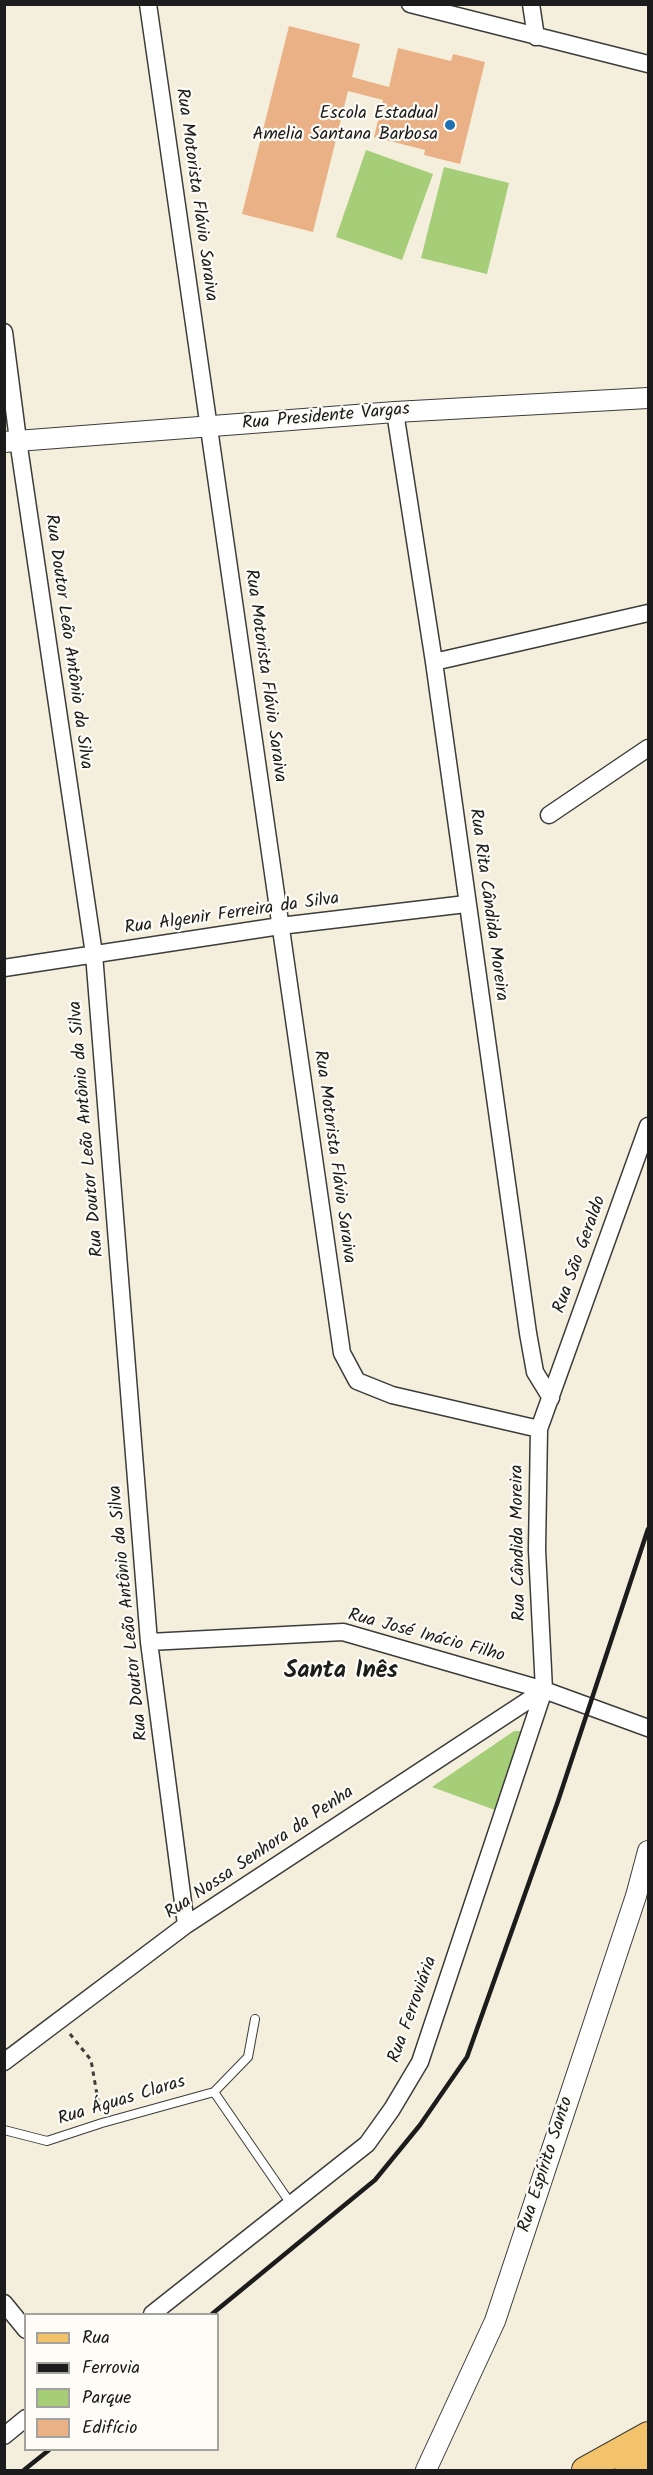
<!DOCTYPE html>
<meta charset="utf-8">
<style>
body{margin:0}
#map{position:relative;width:653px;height:2475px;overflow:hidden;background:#f4efdc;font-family:Kalam,sans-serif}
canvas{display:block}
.frame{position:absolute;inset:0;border:6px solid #1c1c1c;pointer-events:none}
.legend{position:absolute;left:24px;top:2313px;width:195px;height:138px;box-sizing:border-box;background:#fdfcf7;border:2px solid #a3a29f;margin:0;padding:8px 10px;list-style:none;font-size:18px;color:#1c1c1c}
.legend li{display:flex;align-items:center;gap:12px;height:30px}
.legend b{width:30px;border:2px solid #a3a29f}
</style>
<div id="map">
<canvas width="653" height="2475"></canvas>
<div class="frame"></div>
<ul class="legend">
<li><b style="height:8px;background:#f2c36a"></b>Rua</li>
<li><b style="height:8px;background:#1c1c1c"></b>Ferrovia</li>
<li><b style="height:16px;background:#a6cd78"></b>Parque</li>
<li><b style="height:16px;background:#ebb186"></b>Edifício</li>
</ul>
</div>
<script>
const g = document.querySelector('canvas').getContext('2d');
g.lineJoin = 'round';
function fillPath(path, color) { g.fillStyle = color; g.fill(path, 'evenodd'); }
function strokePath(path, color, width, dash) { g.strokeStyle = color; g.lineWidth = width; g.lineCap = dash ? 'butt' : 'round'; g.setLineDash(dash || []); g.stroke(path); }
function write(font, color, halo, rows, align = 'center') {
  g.font = font + ' Kalam,sans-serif'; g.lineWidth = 4.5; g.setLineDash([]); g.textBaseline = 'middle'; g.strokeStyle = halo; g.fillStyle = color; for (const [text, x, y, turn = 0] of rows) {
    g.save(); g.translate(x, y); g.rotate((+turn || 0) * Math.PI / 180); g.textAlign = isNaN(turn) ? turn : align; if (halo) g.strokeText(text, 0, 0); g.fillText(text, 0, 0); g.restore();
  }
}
fillPath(new Path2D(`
 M366,150L433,174L402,260L336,237Z
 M444,167L509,183L487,274L421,258Z
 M514,1731H521L495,1810L432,1787Z`), '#a6cd78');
fillPath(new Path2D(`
 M289,26L360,44L352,77L389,87L398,48L451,61L453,54L485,62L460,164L424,155L425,150L374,137L383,100L348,91L313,232L242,214Z`), '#ebb186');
const service = new Path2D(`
 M214,2092L248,2057L255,2019
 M4,2130L47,2141L102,2123L214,2092L291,2204`);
const minor = new Path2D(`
 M148,4L342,1353L357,1381L392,1395L539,1429
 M410,4L648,64
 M531,4L536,37
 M4,332L18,440L94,954L149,1642L186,1925
 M395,412L434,662L528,1333L535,1372L551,1398
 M434,662L648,613
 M549,815L648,748
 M4,968L280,926L466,904
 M149,1642L343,1632L544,1690L648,1728
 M4,2062L186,1925L544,1690
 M4,2303L26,2330
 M152,2314L367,2144L392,2109L420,2062L544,1690L537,1550L539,1429L648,1126
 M4,2436L26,2418`);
const tertiary = new Path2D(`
 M4,442L395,412L648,398
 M426,2470L495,2321L636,1896L648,1851`);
const primary = new Path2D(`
 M585,2470L648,2435
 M628,2470L648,2460`);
strokePath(service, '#3c3c39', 10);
strokePath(minor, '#3c3c39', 19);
strokePath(tertiary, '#3c3c39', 22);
strokePath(primary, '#3c3c39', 28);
strokePath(new Path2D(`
 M70,2034L91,2060L100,2112`), '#3c3c39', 3, [4.5, 4.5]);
strokePath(service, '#fff', 8);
strokePath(minor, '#fff', 16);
strokePath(tertiary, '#fff', 20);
strokePath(primary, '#f2c36a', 26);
strokePath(new Path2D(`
 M212,2314L375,2180L420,2125L467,2057L558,1801L648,1529
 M24,2470L49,2450`), '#1c1c1c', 4.5);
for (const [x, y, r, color] of [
 [450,125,6,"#1f6fb2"]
]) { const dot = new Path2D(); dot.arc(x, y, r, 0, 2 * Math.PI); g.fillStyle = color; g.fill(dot); strokePath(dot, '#fdfcf7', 2); }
write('18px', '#1c1c1c', '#fdfcf7', [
 ["Escola Estadual",438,115],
 ["Amelia Santana Barbosa",438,136]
], 'right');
write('18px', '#1c1c1c', '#fdfcf7', [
 ["Rua Motorista Flávio Saraiva",195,195,82],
 ["Rua Presidente Vargas",326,418,-5],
 ["Rua Doutor Leão Antônio da Silva",67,642,82],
 ["Rua Motorista Flávio Saraiva",264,676,82],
 ["Rua Rita Cândida Moreira",487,905,82],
 ["Rua Algenir Ferreira da Silva",232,915,-8],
 ["Rua Doutor Leão Antônio da Silva",88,1129,-95],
 ["Rua Motorista Flávio Saraiva",333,1157,82],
 ["Rua São Geraldo",581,1255,-70],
 ["Rua Cândida Moreira",520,1543,-91],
 ["Rua Doutor Leão Antônio da Silva",130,1613,-96],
 ["Rua José Inácio Filho",426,1637,15],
 ["Rua Nossa Senhora da Penha",260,1854,-34],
 ["Rua Ferroviária",414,2010,-70],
 ["Rua Águas Claras",122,2102,-17],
 ["Rua Espírito Santo",547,2165,-72]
]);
write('bold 24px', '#1c1c1c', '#fdfcf7', [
 ["Santa Inês",341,1673]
]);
</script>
